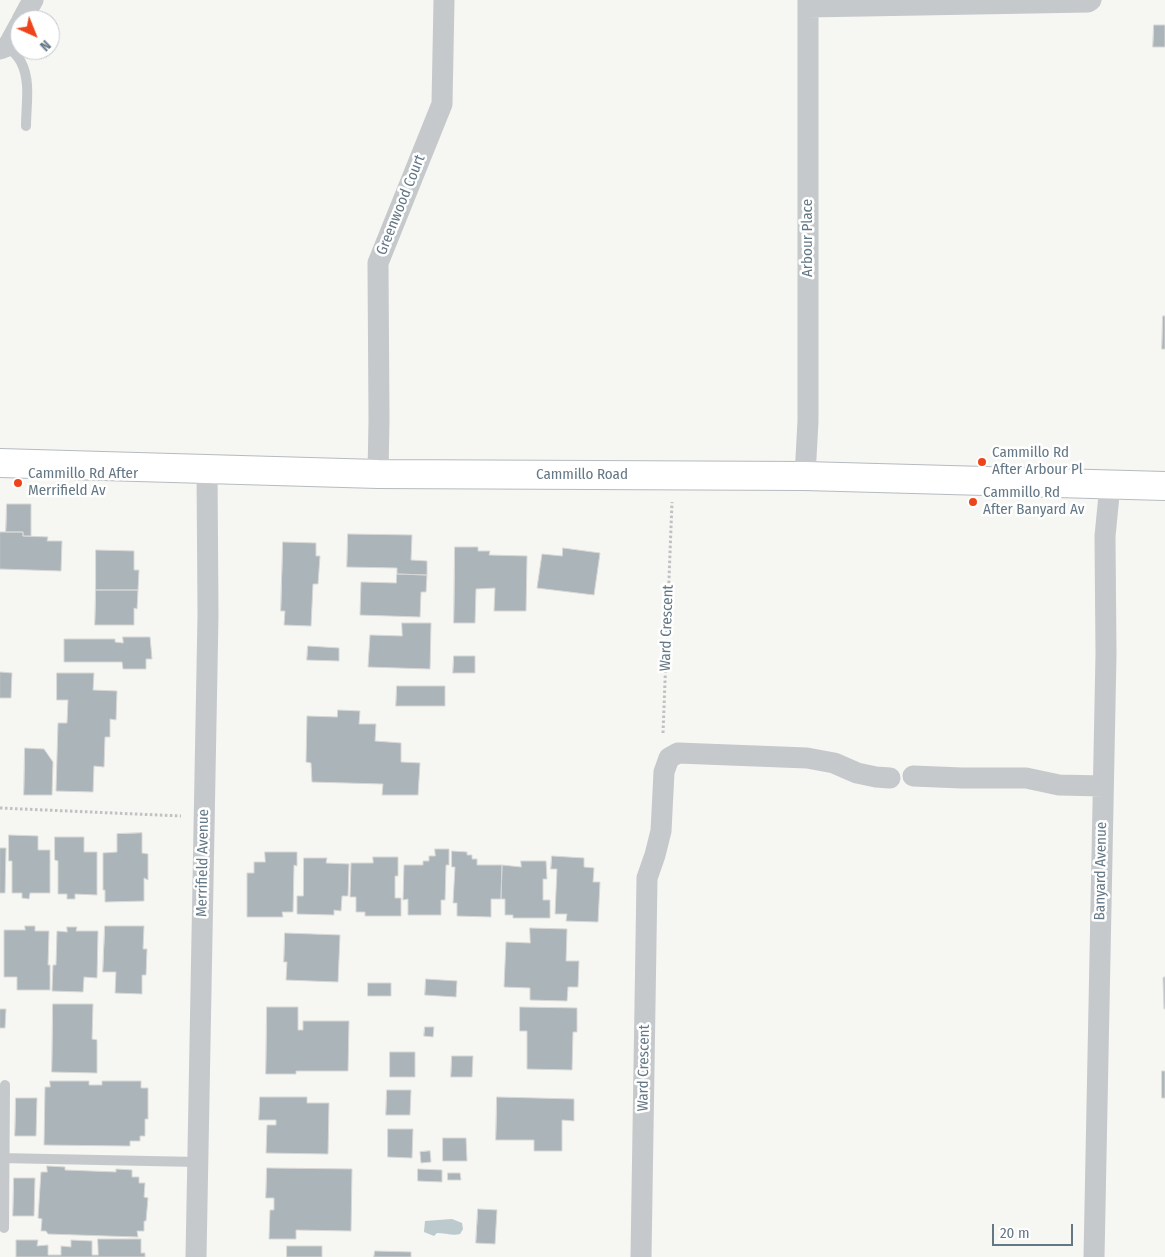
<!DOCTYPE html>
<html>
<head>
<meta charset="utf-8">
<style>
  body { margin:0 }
  #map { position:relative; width:1165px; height:1257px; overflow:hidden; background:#f6f6f2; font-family:"Fira Sans Condensed",sans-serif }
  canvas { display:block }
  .north { position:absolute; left:10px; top:10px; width:50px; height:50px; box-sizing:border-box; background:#fff; border:1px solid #c1c9ce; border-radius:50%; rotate:136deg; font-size:14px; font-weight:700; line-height:20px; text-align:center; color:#637785 }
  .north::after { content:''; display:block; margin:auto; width:18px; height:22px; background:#ed441b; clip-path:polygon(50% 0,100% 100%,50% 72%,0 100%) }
  .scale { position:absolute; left:992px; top:1224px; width:81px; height:22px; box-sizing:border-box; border:2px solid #637785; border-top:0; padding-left:6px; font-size:15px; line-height:18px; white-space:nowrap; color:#637785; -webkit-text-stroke:4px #fff; paint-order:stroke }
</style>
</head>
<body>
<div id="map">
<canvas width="1165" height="1257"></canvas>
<div class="north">N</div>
<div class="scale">20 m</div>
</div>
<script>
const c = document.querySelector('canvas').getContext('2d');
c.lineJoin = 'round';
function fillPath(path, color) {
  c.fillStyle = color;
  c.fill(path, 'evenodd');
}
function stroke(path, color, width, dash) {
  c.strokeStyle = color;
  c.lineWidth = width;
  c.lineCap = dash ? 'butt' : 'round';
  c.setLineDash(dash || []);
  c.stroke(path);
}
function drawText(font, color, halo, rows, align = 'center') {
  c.font = font + ' "Fira Sans Condensed",sans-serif';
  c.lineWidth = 5;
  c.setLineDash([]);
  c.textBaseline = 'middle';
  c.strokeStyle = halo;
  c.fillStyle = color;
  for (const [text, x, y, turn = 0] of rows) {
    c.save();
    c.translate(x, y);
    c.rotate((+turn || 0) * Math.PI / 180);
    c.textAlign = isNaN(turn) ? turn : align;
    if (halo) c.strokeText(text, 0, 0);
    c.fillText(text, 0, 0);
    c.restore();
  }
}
const water = new Path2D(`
  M 452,1219 L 462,1223 L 463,1229 L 460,1234 C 453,1236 445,1233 437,1233 L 434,1236 L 424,1232 L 425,1221 Z`);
const building = new Path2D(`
  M 1154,25 L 1165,25 L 1165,47 L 1153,47 Z
  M 1163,316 L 1165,316 L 1165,349 L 1162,349 Z
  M 7,504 L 31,504 L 31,536 L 23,536 L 23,532 L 6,532 Z
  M 0,532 L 23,532 L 23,536 L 48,537 L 47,541 L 62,541 L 61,571 L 0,569 Z
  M 348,534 L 412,535 L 411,560 L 427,561 L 427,575 L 397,574 L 397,568 L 347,567 Z
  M 283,542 L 316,543 L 316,556 L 320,556 L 318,584 L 313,584 L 311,626 L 284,625 L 285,611 L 281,611 Z
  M 455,547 L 478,547 L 478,551 L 490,551 L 489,555 L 527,556 L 526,611 L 494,611 L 495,588 L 476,589 L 475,623 L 454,623 Z
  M 563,548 L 600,553 L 594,595 L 537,588 L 542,554 L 562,556 Z
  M 96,550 L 134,551 L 134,570 L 139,570 L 138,590 L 96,590 Z
  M 397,574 L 427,575 L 426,592 L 421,592 L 420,617 L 360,615 L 361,582 L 396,583 Z
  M 96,590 L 138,590 L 137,609 L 134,608 L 134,625 L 95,625 Z
  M 402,623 L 431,623 L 430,669 L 368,667 L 370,635 L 402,636 Z
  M 123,637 L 150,637 L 152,659 L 146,659 L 146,669 L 123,669 L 122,662 L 64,662 L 64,639 L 115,639 L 115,642 L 123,643 Z
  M 308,646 L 339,648 L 339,661 L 307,660 Z
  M 454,656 L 475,656 L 475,673 L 453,673 Z
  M 0,672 L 12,673 L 11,698 L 0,698 Z
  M 57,673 L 94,673 L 93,690 L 117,691 L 116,720 L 110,719 L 110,737 L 105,737 L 104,767 L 94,766 L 93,792 L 56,791 L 58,723 L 67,723 L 68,700 L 57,700 Z
  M 397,686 L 445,686 L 445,706 L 396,706 Z
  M 338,710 L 360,711 L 359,724 L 376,724 L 375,741 L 401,743 L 401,762 L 420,763 L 418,795 L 382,795 L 383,784 L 312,782 L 311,763 L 306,762 L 307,716 L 337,717 Z
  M 25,748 L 44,749 L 53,762 L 52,795 L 24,795 Z
  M 142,833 L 142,853 L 148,854 L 148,880 L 144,878 L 144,901 L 105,902 L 105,890 L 103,890 L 103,853 L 117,852 L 117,834 Z
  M 9,835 L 38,836 L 38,850 L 50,850 L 50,893 L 30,893 L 29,899 L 22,898 L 22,893 L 12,893 L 12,861 L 9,861 Z
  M 55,837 L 84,837 L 84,852 L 97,852 L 97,895 L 75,894 L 75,899 L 67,899 L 67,894 L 58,894 L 58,861 L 55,860 Z
  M 0,848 L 6,848 L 5,893 L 0,893 Z
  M 435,849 L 449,849 L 449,865 L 446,865 L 445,900 L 441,900 L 441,915 L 408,915 L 408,899 L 403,900 L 404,865 L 423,865 L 423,861 L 429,861 L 429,856 L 435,856 Z
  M 452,851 L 467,852 L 467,855 L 472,855 L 472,859 L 477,859 L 477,865 L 502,865 L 501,899 L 491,899 L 491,917 L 457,916 L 457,903 L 453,903 L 455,867 L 452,867 Z
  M 265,852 L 297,852 L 297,866 L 294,865 L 293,912 L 282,912 L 283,917 L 247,917 L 247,873 L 254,873 L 254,862 L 265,862 Z
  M 552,856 L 584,858 L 584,867 L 594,868 L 593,882 L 600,882 L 598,922 L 566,921 L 567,914 L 555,914 L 557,869 L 551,869 Z
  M 373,857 L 398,857 L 398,876 L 395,876 L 395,898 L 401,898 L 401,916 L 365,916 L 365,912 L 356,912 L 356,897 L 350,897 L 351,863 L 373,863 Z
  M 304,858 L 327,858 L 326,863 L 349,864 L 348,896 L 342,896 L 341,911 L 334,910 L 334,915 L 297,914 L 297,896 L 303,896 Z
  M 521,861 L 546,861 L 547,879 L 543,879 L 543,900 L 550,900 L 550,918 L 513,918 L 513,915 L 505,915 L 505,899 L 501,899 L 502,865 L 521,867 Z
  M 25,926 L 35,926 L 35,931 L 49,931 L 48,965 L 50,965 L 50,990 L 17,990 L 17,977 L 4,977 L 4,930 L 25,930 Z
  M 105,926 L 144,926 L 143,949 L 147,949 L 146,975 L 142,975 L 142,994 L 115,993 L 116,972 L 103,972 Z
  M 67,927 L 77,927 L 76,931 L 98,931 L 97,978 L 84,977 L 83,992 L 52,991 L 53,965 L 56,965 L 57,931 L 67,932 Z
  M 530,928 L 567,929 L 566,961 L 579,961 L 578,987 L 568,987 L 567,1001 L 530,1000 L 530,988 L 504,987 L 506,942 L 530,943 Z
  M 285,933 L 340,935 L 338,982 L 286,980 L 287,962 L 284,962 Z
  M 1165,977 L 1165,1009 L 1164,1009 L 1163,978 Z
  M 426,979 L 457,981 L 456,997 L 425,995 Z
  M 368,983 L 391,983 L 391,996 L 368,996 Z
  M 53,1004 L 93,1004 L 92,1039 L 97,1040 L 97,1073 L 52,1072 Z
  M 267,1007 L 298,1007 L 298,1030 L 303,1030 L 303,1021 L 349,1021 L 348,1071 L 296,1071 L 296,1074 L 266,1074 Z
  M 520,1007 L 577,1008 L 577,1032 L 573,1032 L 572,1070 L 527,1069 L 527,1031 L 520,1031 Z
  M 0,1009 L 6,1009 L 5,1028 L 0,1028 Z
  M 425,1027 L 434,1027 L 433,1037 L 424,1036 Z
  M 390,1052 L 415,1052 L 415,1077 L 390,1077 Z
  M 452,1056 L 473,1056 L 472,1077 L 451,1077 Z
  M 1162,1071 L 1165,1071 L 1165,1098 L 1162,1098 Z
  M 50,1081 L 89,1081 L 89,1085 L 102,1085 L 102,1081 L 141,1081 L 141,1088 L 148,1088 L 148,1119 L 145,1119 L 145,1136 L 140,1136 L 140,1141 L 130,1141 L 130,1146 L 44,1145 L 45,1087 L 50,1087 Z
  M 387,1090 L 411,1090 L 410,1115 L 386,1115 Z
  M 260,1097 L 307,1097 L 307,1103 L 329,1103 L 328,1154 L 266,1153 L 267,1125 L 276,1125 L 276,1120 L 259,1120 Z
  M 497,1097 L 574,1099 L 574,1121 L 562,1120 L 562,1151 L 534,1151 L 534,1140 L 496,1140 Z
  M 16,1098 L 37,1098 L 36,1136 L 15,1136 Z
  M 388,1129 L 413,1129 L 412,1158 L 388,1157 Z
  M 443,1138 L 466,1138 L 467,1161 L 443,1161 Z
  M 430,1151 L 431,1162 L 421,1163 L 420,1152 Z
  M 47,1166 L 65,1167 L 65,1170 L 116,1172 L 116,1169 L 132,1170 L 132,1177 L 139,1177 L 139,1183 L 145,1183 L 144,1197 L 148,1198 L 146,1221 L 144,1221 L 144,1231 L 137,1231 L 138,1237 L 48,1234 L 46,1231 L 41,1231 L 42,1219 L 38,1218 L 41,1172 L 47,1172 Z
  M 267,1168 L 352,1169 L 351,1231 L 296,1230 L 296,1239 L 269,1239 L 270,1210 L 274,1210 L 274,1198 L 266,1198 Z
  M 418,1169 L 442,1170 L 442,1182 L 418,1181 Z
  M 448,1173 L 460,1173 L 461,1180 L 448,1180 Z
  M 14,1178 L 35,1178 L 34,1216 L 13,1216 Z
  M 478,1209 L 497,1210 L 495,1244 L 476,1243 Z
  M 98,1239 L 141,1239 L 141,1253 L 145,1253 L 145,1257 L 16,1257 L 16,1240 L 38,1240 L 37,1246 L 48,1245 L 48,1255 L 61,1255 L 61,1246 L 71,1247 L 71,1240 L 92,1241 L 92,1255 L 98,1255 Z
  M 287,1246 L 322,1246 L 322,1257 L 287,1257 Z
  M 375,1251 L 411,1252 L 411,1257 L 374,1257 Z`);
const path = new Path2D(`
  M 663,733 L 672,502
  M 0,808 L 181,816`);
const lane = new Path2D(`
  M 8,46 C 12,51 18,56 21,62 C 31,81 26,105 26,126
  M 0,1158 L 198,1162
  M 4,1228 L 5,1085`);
const street = new Path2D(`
  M 808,7 L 1088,2 L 1091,0
  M 22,20 L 33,0
  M 0,49 L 8,46 L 20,24
  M 378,474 L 379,420 L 378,263 L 442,104 L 444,0
  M 805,476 L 808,421 L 808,0
  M 913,776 L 962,778 L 1026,778 L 1059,785 L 1103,786
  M 196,1257 L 208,615 L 207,469
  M 641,1257 L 647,878 L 655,855 L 661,831 L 664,772 L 669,758 L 678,753 L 807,758 L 834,763 L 857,773 L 876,777 L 890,778
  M 1094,1257 L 1106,654 L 1105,536 L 1110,485`);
const secondary = new Path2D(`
  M 0,463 L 378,474 L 805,476 L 1165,486`);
const markers = [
  [982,462,5,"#ed441b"],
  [18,483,5,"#ed441b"],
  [973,502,5,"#ed441b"]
];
const streetNames = [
  ["Greenwood Court",401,205,-68],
  ["Arbour Place",808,238,-90],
  ["Cammillo Road",582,475],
  ["Ward Crescent",667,628,-88],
  ["Merrifield Avenue",203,863,-89],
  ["Banyard Avenue",1101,871,-89],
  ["Ward Crescent",644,1068,-89]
];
const poiNames = [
  ["Cammillo Rd",992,453],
  ["After Arbour Pl",992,470],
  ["Cammillo Rd After",28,474],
  ["Merrifield Av",28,491],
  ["Cammillo Rd",983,493],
  ["After Banyard Av",983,510]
];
fillPath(water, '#bcc9cd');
fillPath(building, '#abb4b9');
stroke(building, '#d7d7d5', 1);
stroke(secondary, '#b5bbbf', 30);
stroke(path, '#bfc1c3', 3, [2.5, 2.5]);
stroke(lane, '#c5c9cc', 10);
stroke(street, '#c5c9cc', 21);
stroke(secondary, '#fff', 28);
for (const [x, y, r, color] of markers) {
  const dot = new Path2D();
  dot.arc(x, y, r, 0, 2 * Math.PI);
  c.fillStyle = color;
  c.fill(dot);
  stroke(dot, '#fff', 2);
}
drawText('15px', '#637785', '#fff', streetNames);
drawText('15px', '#637785', '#fff', poiNames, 'left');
</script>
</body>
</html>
